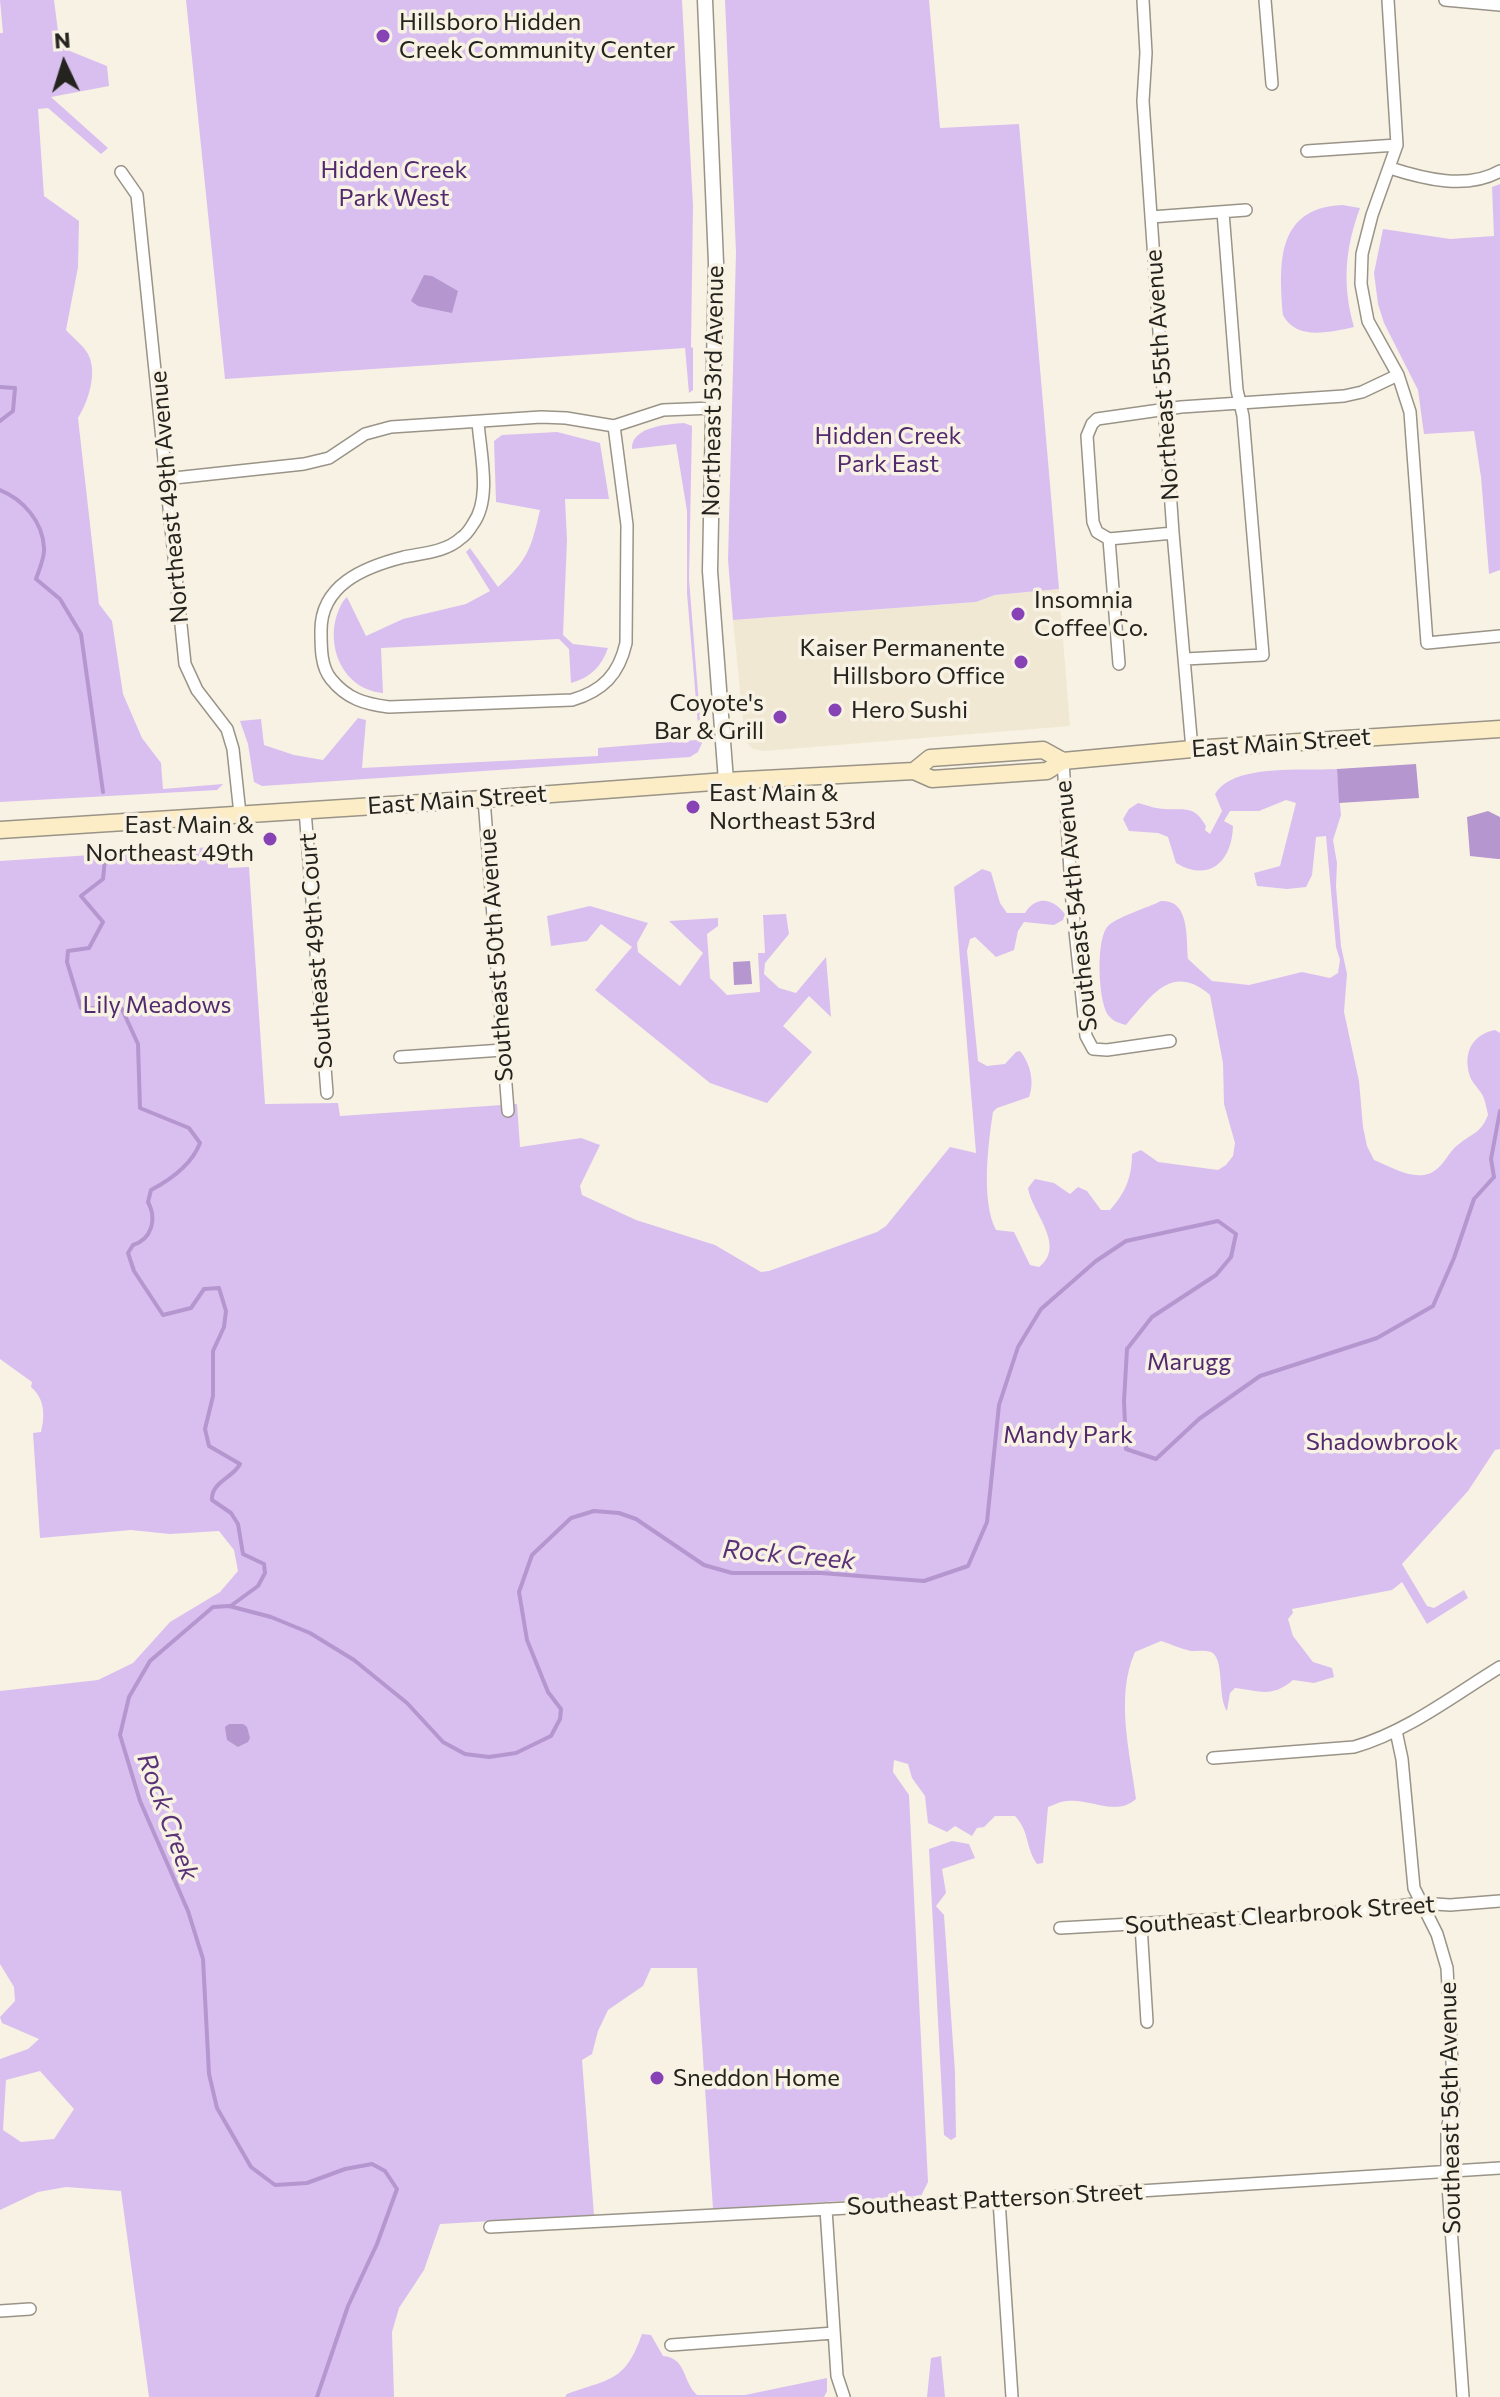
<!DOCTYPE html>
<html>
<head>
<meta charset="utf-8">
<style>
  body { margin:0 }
  #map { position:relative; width:1500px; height:2397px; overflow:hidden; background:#f8f2e4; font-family:Commissioner,sans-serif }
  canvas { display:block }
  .north { position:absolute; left:24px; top:24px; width:80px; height:80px; -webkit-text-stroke:6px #f8f2e4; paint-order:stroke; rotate:356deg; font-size:22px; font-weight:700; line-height:32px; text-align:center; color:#25231e }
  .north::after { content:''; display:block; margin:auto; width:28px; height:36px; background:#25231e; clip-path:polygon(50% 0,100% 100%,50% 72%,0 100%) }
</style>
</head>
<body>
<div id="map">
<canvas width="1500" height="2397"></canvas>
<div class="north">N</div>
</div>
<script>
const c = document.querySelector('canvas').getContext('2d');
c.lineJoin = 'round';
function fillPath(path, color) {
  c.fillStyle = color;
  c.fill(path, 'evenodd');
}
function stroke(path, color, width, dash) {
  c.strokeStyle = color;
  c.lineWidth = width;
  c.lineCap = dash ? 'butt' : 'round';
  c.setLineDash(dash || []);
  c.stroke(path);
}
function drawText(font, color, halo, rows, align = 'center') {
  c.font = font + ' Commissioner,sans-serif';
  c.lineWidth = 7;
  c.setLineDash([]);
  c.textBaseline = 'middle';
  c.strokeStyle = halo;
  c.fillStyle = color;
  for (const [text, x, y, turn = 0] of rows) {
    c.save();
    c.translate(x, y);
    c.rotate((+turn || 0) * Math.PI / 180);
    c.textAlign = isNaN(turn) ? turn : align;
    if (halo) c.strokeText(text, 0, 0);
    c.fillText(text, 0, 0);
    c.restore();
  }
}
const built = new Path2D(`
  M 1059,589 L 1070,726 L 764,751 L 753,749 L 745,741 L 733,620 L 976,602 L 995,595 Z`);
const green = new Path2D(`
  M 0,0 L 54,0 L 60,47 L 107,66 L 109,86 L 51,97 L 108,148 L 101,154 L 48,108 L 38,109 L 44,196 L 79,221 L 78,267 L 66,330 C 72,337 84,346 88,354 C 98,373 88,402 78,418 L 99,604 L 112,621 L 123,694 L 142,738 L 161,763 L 163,789 L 223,784 L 217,790 L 0,802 L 0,33 L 3,33 Z
  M 186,0 L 682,0 L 693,206 L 691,347 L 693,348 L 693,390 L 689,393 L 685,348 L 225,379 Z
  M 725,0 L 929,0 L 940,128 L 1019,124 L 1059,589 L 995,595 L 976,602 L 733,620 L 728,560 L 736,252 Z
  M 1500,184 L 1500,570 L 1489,574 L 1481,477 L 1474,431 L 1424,434 L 1418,390 L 1384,323 L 1378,304 L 1374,273 L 1383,229 L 1450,239 L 1494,236 L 1492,187 Z
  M 1342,205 L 1360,208 C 1345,249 1342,284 1354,327 C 1331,332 1296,341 1283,315 C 1279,266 1275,208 1342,205 Z
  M 684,423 L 692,426 L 689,579 L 702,743 L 698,752 L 690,757 L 262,786 L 254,782 L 248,744 L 240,721 L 261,719 L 264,745 L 294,755 L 323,760 L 358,718 L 366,720 L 362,768 L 598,756 L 598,748 L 696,740 L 699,737 L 687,593 L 687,511 L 676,444 L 632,449 C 631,427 667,424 684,423 Z
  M 557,432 L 600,443 L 609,499 L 565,499 L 567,540 L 563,635 L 573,644 L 608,648 C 602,666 590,678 571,683 L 569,649 L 559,639 L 381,648 L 383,693 C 338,689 321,635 344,600 L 347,597 L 366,636 L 403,619 L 466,604 L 490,591 L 466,552 L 470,548 L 498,587 C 528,560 531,549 540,510 L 496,502 L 494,441 L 502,435 Z
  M 1337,769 L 1341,815 L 1333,840 L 1337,863 L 1336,886 L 1341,946 L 1347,974 L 1344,1012 L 1359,1081 L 1363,1127 L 1367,1146 L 1374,1160 C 1394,1168 1420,1185 1438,1168 C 1446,1161 1450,1150 1459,1144 C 1474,1132 1480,1134 1488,1115 C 1487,1109 1485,1101 1483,1096 C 1480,1090 1474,1085 1471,1079 C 1462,1056 1470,1035 1495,1030 L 1500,1033 L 1500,1449 L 1495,1450 L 1468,1491 L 1402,1564 L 1427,1606 L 1434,1608 L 1464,1590 L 1468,1598 L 1427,1624 L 1402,1582 L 1392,1590 L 1292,1609 L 1293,1613 L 1288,1619 L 1293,1636 L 1313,1662 L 1332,1668 L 1334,1677 L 1314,1683 L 1293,1680 C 1272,1698 1260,1691 1235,1688 L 1230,1693 L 1227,1711 C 1217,1697 1225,1658 1211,1652 C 1205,1650 1197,1651 1191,1651 C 1181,1649 1171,1644 1161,1641 L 1135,1652 C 1115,1697 1130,1752 1136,1799 C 1116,1817 1090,1798 1067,1801 C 1061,1801 1054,1805 1048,1807 L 1043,1863 L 1037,1864 C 1025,1847 1030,1832 1015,1816 L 995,1816 L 984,1827 L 977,1828 L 972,1836 L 955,1826 L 947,1832 L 928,1823 L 925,1796 L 912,1778 L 908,1764 L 894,1760 L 893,1772 L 909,1795 L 928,2182 L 921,2196 L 713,2209 L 697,1968 L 651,1968 L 643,1986 L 608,2010 L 598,2031 L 592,2054 L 582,2060 L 594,2215 L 440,2224 L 424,2270 L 399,2308 L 392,2332 L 394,2397 L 149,2397 L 121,2191 L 66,2187 L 38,2192 L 0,2210 L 0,2059 L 28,2049 L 39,2039 L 2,2023 L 0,2017 L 15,2001 L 14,1987 L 0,1964 L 0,1691 L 98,1680 L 133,1663 L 170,1622 L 220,1592 L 238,1571 L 234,1550 L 219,1531 L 170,1534 L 131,1530 L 40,1538 L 33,1433 L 41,1432 C 45,1416 45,1399 31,1387 L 32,1382 L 0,1359 L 0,861 L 227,846 L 228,868 L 249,867 L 265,1104 L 338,1103 L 340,1116 L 517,1104 L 520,1147 L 581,1138 L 600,1145 L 580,1186 L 582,1195 L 636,1220 L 715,1245 L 761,1272 L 769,1271 L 877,1232 L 886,1226 L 950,1147 L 976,1153 L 954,887 L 982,869 L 991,872 L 1000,903 L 1007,913 L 1025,913 C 1036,895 1053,898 1065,914 L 1063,920 L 1054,925 L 1024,922 L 1018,931 L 1014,950 L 996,957 L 975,937 L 970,939 L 967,951 L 978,1061 L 987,1066 L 1005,1064 L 1016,1052 L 1020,1051 C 1030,1063 1035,1082 1029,1097 L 997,1108 L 993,1112 C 988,1144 981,1201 996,1230 L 1014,1232 L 1030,1265 L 1039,1267 C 1067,1246 1032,1213 1028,1188 L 1035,1179 L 1054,1183 L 1070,1194 L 1078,1187 L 1087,1191 L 1101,1210 L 1110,1210 C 1125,1193 1132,1178 1132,1154 L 1141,1150 L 1158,1162 L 1218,1170 L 1226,1165 L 1233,1156 L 1235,1143 L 1224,1104 L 1223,1063 L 1210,995 C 1171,962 1151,997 1126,1025 C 1119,1023 1114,1022 1109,1016 C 1098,1004 1095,936 1109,925 C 1120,916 1147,908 1161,901 C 1190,899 1186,938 1188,959 L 1212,981 L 1249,985 L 1302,972 L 1330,978 L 1338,973 L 1340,960 L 1336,947 L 1326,836 L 1316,837 L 1312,875 L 1306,887 L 1287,889 L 1257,886 L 1254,873 L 1280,866 L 1296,803 L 1286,800 L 1259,811 L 1230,811 L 1224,821 L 1233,826 C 1232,861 1210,883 1176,863 L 1168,837 L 1158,833 L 1129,831 L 1123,819 L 1129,809 L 1138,803 C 1146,805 1156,809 1165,809 C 1186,810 1194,805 1206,826 L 1205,830 L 1210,834 L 1222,811 L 1215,794 C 1233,763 1304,771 1337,769 ZM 40,2071 L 74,2109 L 54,2139 L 21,2142 L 3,2130 L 6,2080 Z
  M 590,906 L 648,923 L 637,943 L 638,952 L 680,986 L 703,953 L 669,921 L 718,918 L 718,926 L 707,934 L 710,978 L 727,995 L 760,992 L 758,953 L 765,953 L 763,915 L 786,914 L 789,934 L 765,963 L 764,974 L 779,988 L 796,993 L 826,957 L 831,1017 L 809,996 L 783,1026 L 812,1052 L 767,1103 L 710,1083 L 595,990 L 632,947 L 601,924 L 587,941 L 551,946 L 547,916 Z
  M 952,1841 L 969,1844 L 975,1858 L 942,1869 L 946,1893 L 936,1906 L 944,1915 L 955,2072 L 956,2137 L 951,2140 L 944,2135 L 929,1849 Z
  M 642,2334 L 651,2335 L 663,2356 C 687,2358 682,2381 697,2395 L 745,2395 L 827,2378 L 827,2391 L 824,2397 L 565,2397 L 567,2394 C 611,2378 625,2382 642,2334 Z
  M 941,2356 L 945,2397 L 927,2397 L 931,2358 Z`);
const water = new Path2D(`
  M 424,275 L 432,276 L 458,291 L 452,313 L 418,306 L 411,301 Z
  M 1416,764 L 1419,798 L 1339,803 L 1337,769 Z
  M 1488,811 L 1500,817 L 1500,859 L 1498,859 L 1470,856 L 1467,817 Z
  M 750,961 L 752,984 L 734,985 L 733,962 Z
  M 229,1724 L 243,1724 L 247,1727 L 250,1738 L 248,1742 L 238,1747 L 227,1740 L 225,1727 Z`);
const stream = new Path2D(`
  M 0,387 L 15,388 L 13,411 L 0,421
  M 0,490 C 23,499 43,522 44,548 C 45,557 39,570 36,579 L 60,599 L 81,634 L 103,792
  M 105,859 L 103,879 L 81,896 L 103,922 L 89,948 L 68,951 L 67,962 L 81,1008 L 122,1009 L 138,1044 L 140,1108 L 189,1128 L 200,1143 C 192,1164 170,1180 151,1190 L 148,1202 C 157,1219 152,1239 133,1245 L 128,1253 L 134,1271 L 163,1315 L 191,1308 L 204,1289 L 219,1288 L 226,1311 L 224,1327 L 213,1351 L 213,1396 L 205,1429 L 209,1446 L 240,1464 C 233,1478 211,1482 212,1500 L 231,1513 L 238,1524 L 243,1554 L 264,1564 L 265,1573 L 258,1586 L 232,1605
  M 1494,1177 L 1491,1159 L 1500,1111
  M 317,2397 L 348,2306 L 377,2244 L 397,2189 L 385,2171 L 372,2164 L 345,2169 L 307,2183 L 275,2185 L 251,2167 L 217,2108 L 209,2074 L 203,1959 L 188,1911 L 140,1801 L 120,1735 L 129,1697 L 150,1661 L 213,1607 L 229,1606 L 271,1617 L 310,1633 L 354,1660 L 407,1703 L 443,1742 L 465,1754 L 489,1757 L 516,1753 L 551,1736 L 560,1719 L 561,1709 L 548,1692 L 527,1640 L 519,1592 L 532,1555 L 571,1518 L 594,1511 L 619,1513 L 636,1519 L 704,1565 L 732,1573 L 821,1573 L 924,1581 L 968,1566 L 987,1522 L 999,1405 L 1018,1347 L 1041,1309 L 1096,1261 L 1126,1241 L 1218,1221 L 1236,1234 L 1231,1257 L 1216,1275 L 1152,1317 L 1127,1349 L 1124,1401 L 1126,1449 L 1156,1459 L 1199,1419 L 1260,1376 L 1377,1338 L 1433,1306 L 1454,1258 L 1474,1199 L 1494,1177`);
const minor = new Path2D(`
  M 1143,0 L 1146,53 L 1143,101 L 1173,533 L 1192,749
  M 1265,0 L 1272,84
  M 1388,0 L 1397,145 L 1372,215 L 1362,254 L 1361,284 L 1368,321 L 1398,375 L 1410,412 L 1427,643 L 1500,636
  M 1445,0 L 1500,5
  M 1307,151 L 1397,145
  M 1390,168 C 1424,179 1467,190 1500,171
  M 121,172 L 137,195 L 185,664 L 197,690 L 227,729 L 233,749 L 240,814
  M 1151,217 L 1246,210
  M 478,422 C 480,452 492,498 473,524 C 470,529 466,535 461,538 C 446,552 423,553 404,557 C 364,567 320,585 321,632 C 321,648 321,667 331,679 C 347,699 365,704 389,707 L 572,700 C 603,691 619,674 626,643 L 627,525 L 614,426
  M 165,479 L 304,464 L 329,458 L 365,434 L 391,427 L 541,417 L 566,418 L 614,426 L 663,410 L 713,408
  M 1173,533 L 1109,539 L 1097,532 L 1093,522 L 1087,436 L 1092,424 L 1097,419 L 1181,407 L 1344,396 L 1362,392 L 1398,375
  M 1109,539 L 1119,664
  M 1185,659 L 1263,655 L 1243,416 L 1237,390 L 1223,212
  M 1063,761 L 1072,902 L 1086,1036 L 1093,1049 L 1107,1050 L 1170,1041
  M 484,799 L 508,1111
  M 305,810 L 327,1093
  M 400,1057 L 503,1050
  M 1396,1731 L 1402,1759 L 1414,1888 L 1437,1934 L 1447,1968 L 1454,2099 L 1447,2129 L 1447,2171 L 1463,2397
  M 1213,1758 L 1354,1747 C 1407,1732 1454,1695 1500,1667
  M 1141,1925 L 1147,2022
  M 1060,1928 L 1365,1911 L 1420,1903 L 1450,1905 L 1500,1901
  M 999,2200 L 1012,2397
  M 826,2209 L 837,2376 L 844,2397
  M 490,2227 L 999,2200 L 1500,2168
  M 0,2311 L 30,2309
  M 671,2345 L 834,2333`);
const tertiary = new Path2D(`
  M 705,0 L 716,263 L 710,571 L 726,781`);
const secondary = new Path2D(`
  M 914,771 L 930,758 L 1043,750 L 1063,761
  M 0,830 L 484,799 L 726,781 L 914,771 L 932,779 L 1047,771 L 1063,761 L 1192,749 L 1500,729`);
const markers = [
  [383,36,8,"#8743b6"],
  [1018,614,8,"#8743b6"],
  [1021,662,8,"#8743b6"],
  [835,710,8,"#8743b6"],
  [780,717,8,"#8743b6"],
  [693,807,8,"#8743b6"],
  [270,839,8,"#8743b6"],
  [657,2078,8,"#8743b6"]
];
const poiNames = [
  ["Hillsboro Hidden",399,22],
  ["Creek Community Center",399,50],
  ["Insomnia",1034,600],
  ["Coffee Co.",1034,628],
  ["Kaiser Permanente",1005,648,"right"],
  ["Hillsboro Office",1005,676,"right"],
  ["Coyote's",764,703,"right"],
  ["Bar & Grill",764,731,"right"],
  ["Hero Sushi",851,710],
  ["East Main &",709,793],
  ["Northeast 53rd",709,821],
  ["East Main &",254,825,"right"],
  ["Northeast 49th",254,853,"right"],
  ["Sneddon Home",673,2078]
];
const parkNames = [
  ["Hidden Creek",394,170],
  ["Park West",394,198],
  ["Hidden Creek",888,436],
  ["Park East",888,464],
  ["Lily Meadows",157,1005],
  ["Marugg",1189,1362],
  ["Mandy Park",1068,1435],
  ["Shadowbrook",1382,1442]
];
const streetNames = [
  ["Northeast 55th Avenue",1162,375,-94],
  ["Northeast 53rd Avenue",713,391,-89],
  ["Northeast 49th Avenue",169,497,-95],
  ["East Main Street",1281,743,-4],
  ["East Main Street",457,800,-4],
  ["Southeast 54th Avenue",1076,906,-96],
  ["Southeast 49th Court",316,951,-94],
  ["Southeast 50th Avenue",496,955,-94],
  ["Southeast Clearbrook Street",1280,1915,-4],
  ["Southeast 56th Avenue",1450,2108,-91],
  ["Southeast Patterson Street",995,2199,-3]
];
const waterNames = [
  ["Rock Creek",789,1555,5],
  ["Rock Creek",168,1817,70]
];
fillPath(built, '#f1e8d3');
fillPath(green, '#d9bff0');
fillPath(water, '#b596cf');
stroke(stream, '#b596cf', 4);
stroke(minor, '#999487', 14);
stroke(tertiary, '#999487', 17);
stroke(secondary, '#999487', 19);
stroke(minor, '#fff', 11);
stroke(tertiary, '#fff', 14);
stroke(secondary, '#fcedc6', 16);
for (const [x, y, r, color] of markers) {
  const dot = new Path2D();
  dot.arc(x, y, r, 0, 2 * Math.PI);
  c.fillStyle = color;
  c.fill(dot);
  stroke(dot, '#f8f2e4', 3);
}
drawText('24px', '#25231e', '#f8f2e4', poiNames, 'left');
drawText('24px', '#51296d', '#f8f2e4', parkNames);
drawText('24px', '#25231e', '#f8f2e4', streetNames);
drawText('italic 26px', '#5a3277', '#f8f2e4', waterNames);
</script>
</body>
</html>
